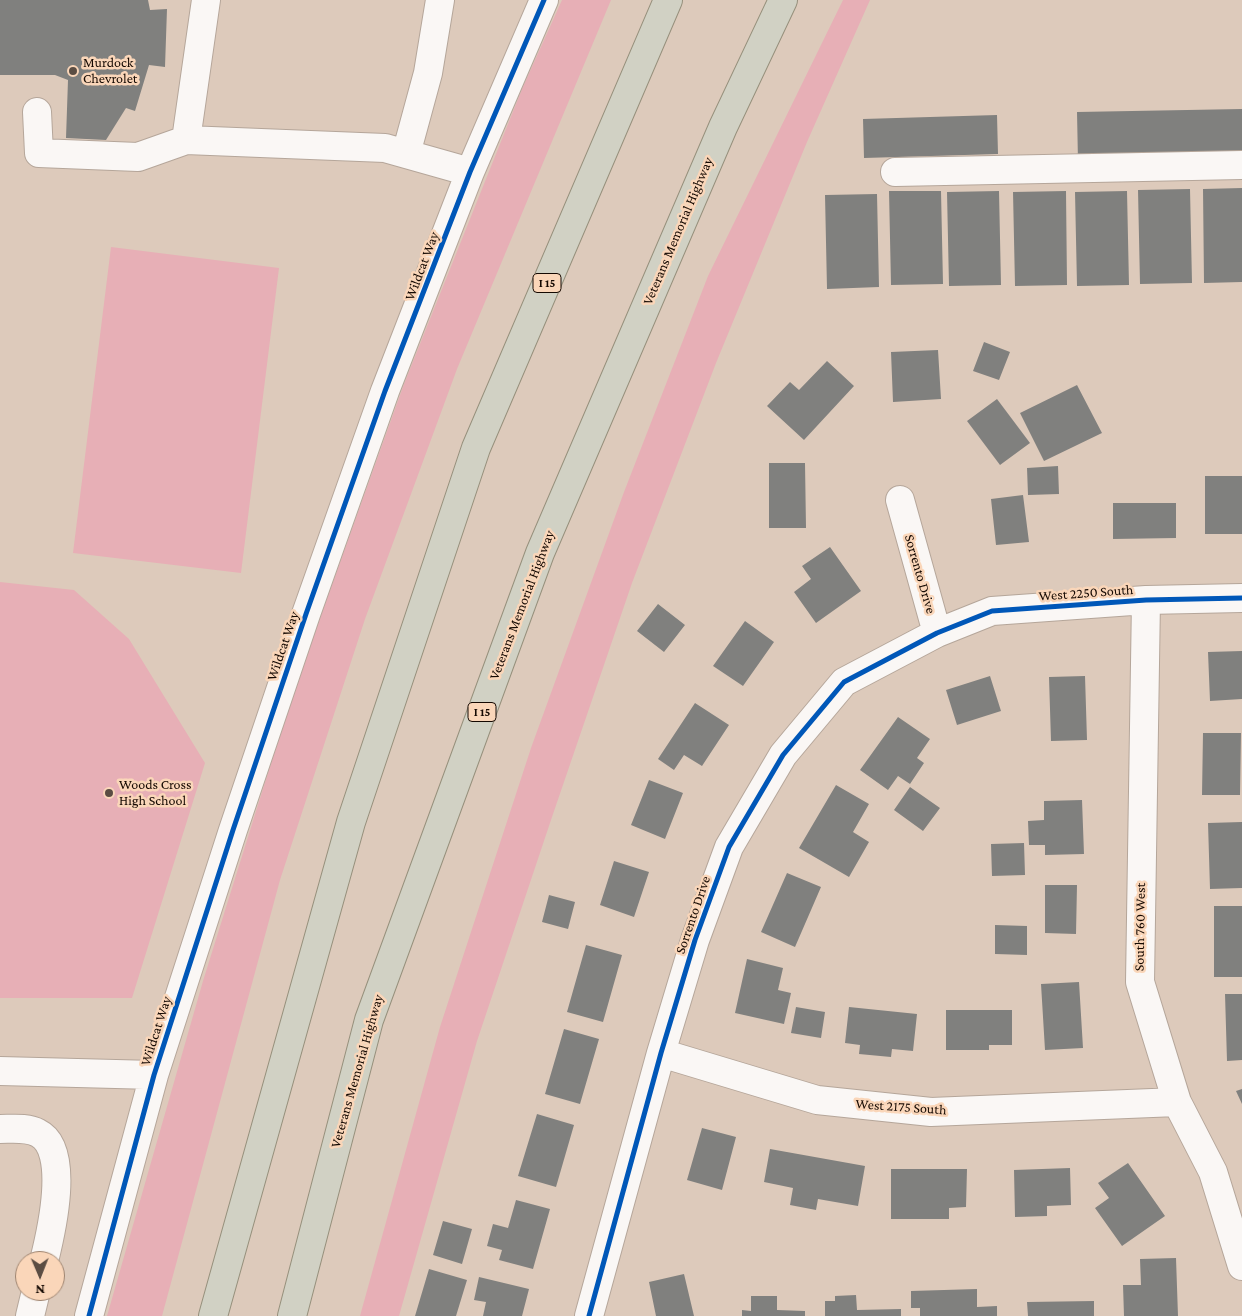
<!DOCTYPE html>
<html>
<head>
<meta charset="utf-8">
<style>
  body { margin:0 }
  #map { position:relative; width:1242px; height:1316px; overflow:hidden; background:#ddcabb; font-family:"Crimson Pro",serif }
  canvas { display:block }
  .north { position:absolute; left:15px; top:1251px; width:50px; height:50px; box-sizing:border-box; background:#fad6b9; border:1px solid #9e8470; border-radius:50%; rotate:179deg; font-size:14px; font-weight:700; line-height:20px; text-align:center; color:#150902 }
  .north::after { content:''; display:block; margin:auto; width:18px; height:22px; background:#5b4d43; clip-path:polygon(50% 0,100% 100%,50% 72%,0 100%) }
</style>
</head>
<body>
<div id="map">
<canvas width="1242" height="1316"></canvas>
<div class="north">N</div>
</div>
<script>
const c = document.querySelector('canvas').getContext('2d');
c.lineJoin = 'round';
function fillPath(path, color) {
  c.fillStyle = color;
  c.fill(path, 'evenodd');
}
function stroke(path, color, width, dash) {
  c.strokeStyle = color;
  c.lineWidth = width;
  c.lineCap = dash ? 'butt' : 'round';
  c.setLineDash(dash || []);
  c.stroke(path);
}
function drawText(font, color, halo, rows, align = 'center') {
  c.font = font + ' "Crimson Pro",serif';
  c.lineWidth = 5;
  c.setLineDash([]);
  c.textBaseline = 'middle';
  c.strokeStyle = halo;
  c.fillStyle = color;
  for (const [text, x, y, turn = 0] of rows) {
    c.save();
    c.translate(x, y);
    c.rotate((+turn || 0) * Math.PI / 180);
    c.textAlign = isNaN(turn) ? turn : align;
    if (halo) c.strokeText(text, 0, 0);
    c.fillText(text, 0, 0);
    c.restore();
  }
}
const green = new Path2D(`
  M 562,0 L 611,0 L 457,369 L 365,619 L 280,880 L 162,1316 L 107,1316 L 203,981 L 292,696 L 404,384 L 522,89 Z
  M 843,0 L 870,0 L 807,142 L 716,363 L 632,583 L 552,817 L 477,1041 L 399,1316 L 360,1316 L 440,1027 L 531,748 L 624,492 L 708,276 Z
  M 111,247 L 279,268 L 241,573 L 73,553 Z
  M 0,582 L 74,590 L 129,639 L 205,763 L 132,998 L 0,998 Z`);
const building = new Path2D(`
  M 0,0 L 148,0 L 150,10 L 167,9 L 165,67 L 149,65 L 135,111 L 126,108 L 106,140 L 66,138 L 68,80 L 55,75 L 0,75 Z
  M 1242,109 L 1242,159 L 1078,162 L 1077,112 Z
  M 997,115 L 998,154 L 864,158 L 863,119 Z
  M 1242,188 L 1242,282 L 1204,283 L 1203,189 Z
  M 1190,189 L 1192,283 L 1140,284 L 1138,190 Z
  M 889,191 L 941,191 L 943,284 L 891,285 Z
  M 999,191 L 1001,285 L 949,286 L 947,192 Z
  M 1066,191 L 1067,285 L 1015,286 L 1013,192 Z
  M 1127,191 L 1129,285 L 1077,286 L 1075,192 Z
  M 877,194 L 879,287 L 827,289 L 825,195 Z
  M 984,342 L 1010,352 L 999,380 L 973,371 Z
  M 938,350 L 941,399 L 893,402 L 891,352 Z
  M 827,361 L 854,386 L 804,440 L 767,406 L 790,382 L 799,390 Z
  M 1077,385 L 1102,433 L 1044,461 L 1020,413 Z
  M 997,399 L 1030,443 L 1000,465 L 967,421 Z
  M 769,463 L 805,463 L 806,528 L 769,528 Z
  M 1058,466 L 1059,494 L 1028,495 L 1027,468 Z
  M 1205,476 L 1242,476 L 1242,534 L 1205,534 Z
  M 1023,495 L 1029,542 L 996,545 L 991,499 Z
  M 1113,503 L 1176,503 L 1176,538 L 1113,539 Z
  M 830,547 L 861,591 L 816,623 L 794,592 L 811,579 L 802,566 Z
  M 658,604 L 685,625 L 664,652 L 637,631 Z
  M 745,621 L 774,642 L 743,686 L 713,666 Z
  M 1242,651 L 1242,699 L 1210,701 L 1208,652 Z
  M 990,676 L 1001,711 L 957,725 L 946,690 Z
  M 1085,676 L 1087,740 L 1051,741 L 1049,677 Z
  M 695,703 L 729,725 L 702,766 L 684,755 L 674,770 L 658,759 Z
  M 898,717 L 930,739 L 917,758 L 924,763 L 910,784 L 898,776 L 888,790 L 860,770 Z
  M 1203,733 L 1241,733 L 1240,795 L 1202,795 Z
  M 649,780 L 683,793 L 665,839 L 631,825 Z
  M 836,785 L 869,804 L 853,832 L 869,842 L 849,877 L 799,848 Z
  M 910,787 L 940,808 L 923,831 L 894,810 Z
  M 1082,800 L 1084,854 L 1045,855 L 1045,845 L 1029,845 L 1028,821 L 1044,820 L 1044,801 Z
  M 1242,822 L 1242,888 L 1210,889 L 1208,823 Z
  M 1024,843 L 1025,875 L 992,876 L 991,844 Z
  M 614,861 L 649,872 L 634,917 L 600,905 Z
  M 787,873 L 821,887 L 795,947 L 761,932 Z
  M 1045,885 L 1077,885 L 1076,934 L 1045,933 Z
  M 549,895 L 575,902 L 568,929 L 542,922 Z
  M 1214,906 L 1242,906 L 1242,977 L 1214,977 Z
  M 995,925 L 1027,926 L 1027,955 L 995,954 Z
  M 586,945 L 622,955 L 603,1022 L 567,1012 Z
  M 747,959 L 783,968 L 778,990 L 791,993 L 784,1024 L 735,1013 Z
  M 1079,982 L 1083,1048 L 1045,1050 L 1041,984 Z
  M 1225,994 L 1242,994 L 1242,1060 L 1227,1061 Z
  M 796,1007 L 825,1012 L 821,1038 L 791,1033 Z
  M 849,1007 L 917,1014 L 913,1051 L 892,1049 L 891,1057 L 859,1054 L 860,1045 L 845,1043 Z
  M 946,1010 L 1012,1010 L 1012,1045 L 989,1045 L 989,1050 L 946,1050 Z
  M 564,1029 L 599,1039 L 580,1104 L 545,1094 Z
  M 1242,1089 L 1242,1104 L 1236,1091 Z
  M 537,1114 L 574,1125 L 556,1187 L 518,1176 Z
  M 702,1128 L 736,1137 L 722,1190 L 687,1180 Z
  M 770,1149 L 865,1166 L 858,1206 L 818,1199 L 816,1210 L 790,1205 L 793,1188 L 764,1182 Z
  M 1128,1163 L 1165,1216 L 1122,1246 L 1095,1208 L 1109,1198 L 1098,1183 Z
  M 1070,1168 L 1071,1205 L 1047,1206 L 1047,1216 L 1015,1217 L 1014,1170 Z
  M 891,1169 L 967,1169 L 966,1207 L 949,1208 L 949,1219 L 891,1219 Z
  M 516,1200 L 550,1209 L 533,1269 L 499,1260 L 502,1250 L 487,1246 L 493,1224 L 508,1228 Z
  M 443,1221 L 472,1229 L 462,1264 L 433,1255 Z
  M 1176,1258 L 1178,1316 L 1124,1316 L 1123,1285 L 1141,1285 L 1140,1259 Z
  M 429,1269 L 467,1280 L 456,1316 L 415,1316 Z
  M 684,1274 L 694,1316 L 656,1316 L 649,1282 Z
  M 479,1277 L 529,1289 L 522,1316 L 483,1316 L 486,1302 L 474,1300 Z
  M 977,1289 L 977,1307 L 997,1306 L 997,1316 L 920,1316 L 920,1308 L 911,1308 L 911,1291 Z
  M 856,1295 L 857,1310 L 901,1309 L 901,1316 L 825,1316 L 825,1301 L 835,1301 L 835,1296 Z
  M 751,1296 L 777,1296 L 777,1310 L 805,1311 L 805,1316 L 742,1316 L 742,1310 L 751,1311 Z
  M 1094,1301 L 1094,1316 L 1028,1316 L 1027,1302 Z`);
const minor = new Path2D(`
  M 206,0 L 186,140 L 385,148 L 470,172
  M 37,112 L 39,153 L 138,157 L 186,140
  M 406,154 L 428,73 L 440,0
  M 895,172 L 1242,165
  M 900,500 L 937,633
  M 1146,600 L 1140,982 L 1177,1102 L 1213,1172 L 1242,1266
  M 661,1053 L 817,1100 L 931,1112 L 1177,1102
  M 0,1071 L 154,1075
  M 0,1129 C 12,1129 27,1127 38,1133 C 71,1149 51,1233 44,1261
  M 30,1316 L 36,1291
  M 89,1316 L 154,1075 L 233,830 L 306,614 L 385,391 L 470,172 L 544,0
  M 589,1316 L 661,1053 L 695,940 L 729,847 L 783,755 L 844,682 L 937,633 L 992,611 L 1146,600 L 1242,598`);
const highway = new Path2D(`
  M 213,1316 L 351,822 L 476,448 L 668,0
  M 292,1316 L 369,1020 L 540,553 L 723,127 L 783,0`);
const cycleway = new Path2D(`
  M 89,1316 L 154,1075 L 233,830 L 306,614 L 385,391 L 470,172 L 544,0
  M 589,1316 L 661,1053 L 695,940 L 729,847 L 783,755 L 844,682 L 937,633 L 992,611 L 1146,600 L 1242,598`);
const markers = [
  [73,71,5,"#5b4d43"],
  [109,793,5,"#5b4d43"]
];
const shields = [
  [547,283,28],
  [482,712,28]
];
const shieldNames = [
  ["I 15",547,283],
  ["I 15",482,712]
];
const poiNames = [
  ["Murdock",83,63],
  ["Chevrolet",83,79],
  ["Woods Cross",119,785],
  ["High School",119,801]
];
const streetNames = [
  ["Veterans Memorial Highway",678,231,-67],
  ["Wildcat Way",422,266,-69],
  ["Sorrento Drive",920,574,74],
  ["West 2250 South",1086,593,-4],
  ["Veterans Memorial Highway",522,605,-69],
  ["Wildcat Way",283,646,-71],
  ["Sorrento Drive",693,915,-71],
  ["South 760 West",1140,927,-89],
  ["Wildcat Way",156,1031,-72],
  ["Veterans Memorial Highway",357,1071,-74],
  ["West 2175 South",901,1107,4]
];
fillPath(green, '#e7afb6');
fillPath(building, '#80807e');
stroke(minor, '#b5a69a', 30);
stroke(highway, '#96907c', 30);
stroke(minor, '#faf7f5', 28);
stroke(highway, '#d1d1c4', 28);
stroke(cycleway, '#0057b8', 5);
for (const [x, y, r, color] of markers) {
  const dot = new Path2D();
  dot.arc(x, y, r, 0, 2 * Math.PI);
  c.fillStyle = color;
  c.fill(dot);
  stroke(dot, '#fad6b9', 2);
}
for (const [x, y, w] of shields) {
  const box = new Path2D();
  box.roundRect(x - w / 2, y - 9.5, w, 19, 4);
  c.fillStyle = '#fad6b9';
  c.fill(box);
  stroke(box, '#150902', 1);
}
drawText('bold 12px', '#150902', null, shieldNames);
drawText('14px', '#150902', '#fad6b9', poiNames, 'left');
drawText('14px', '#150902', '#fad6b9', streetNames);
</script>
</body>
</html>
